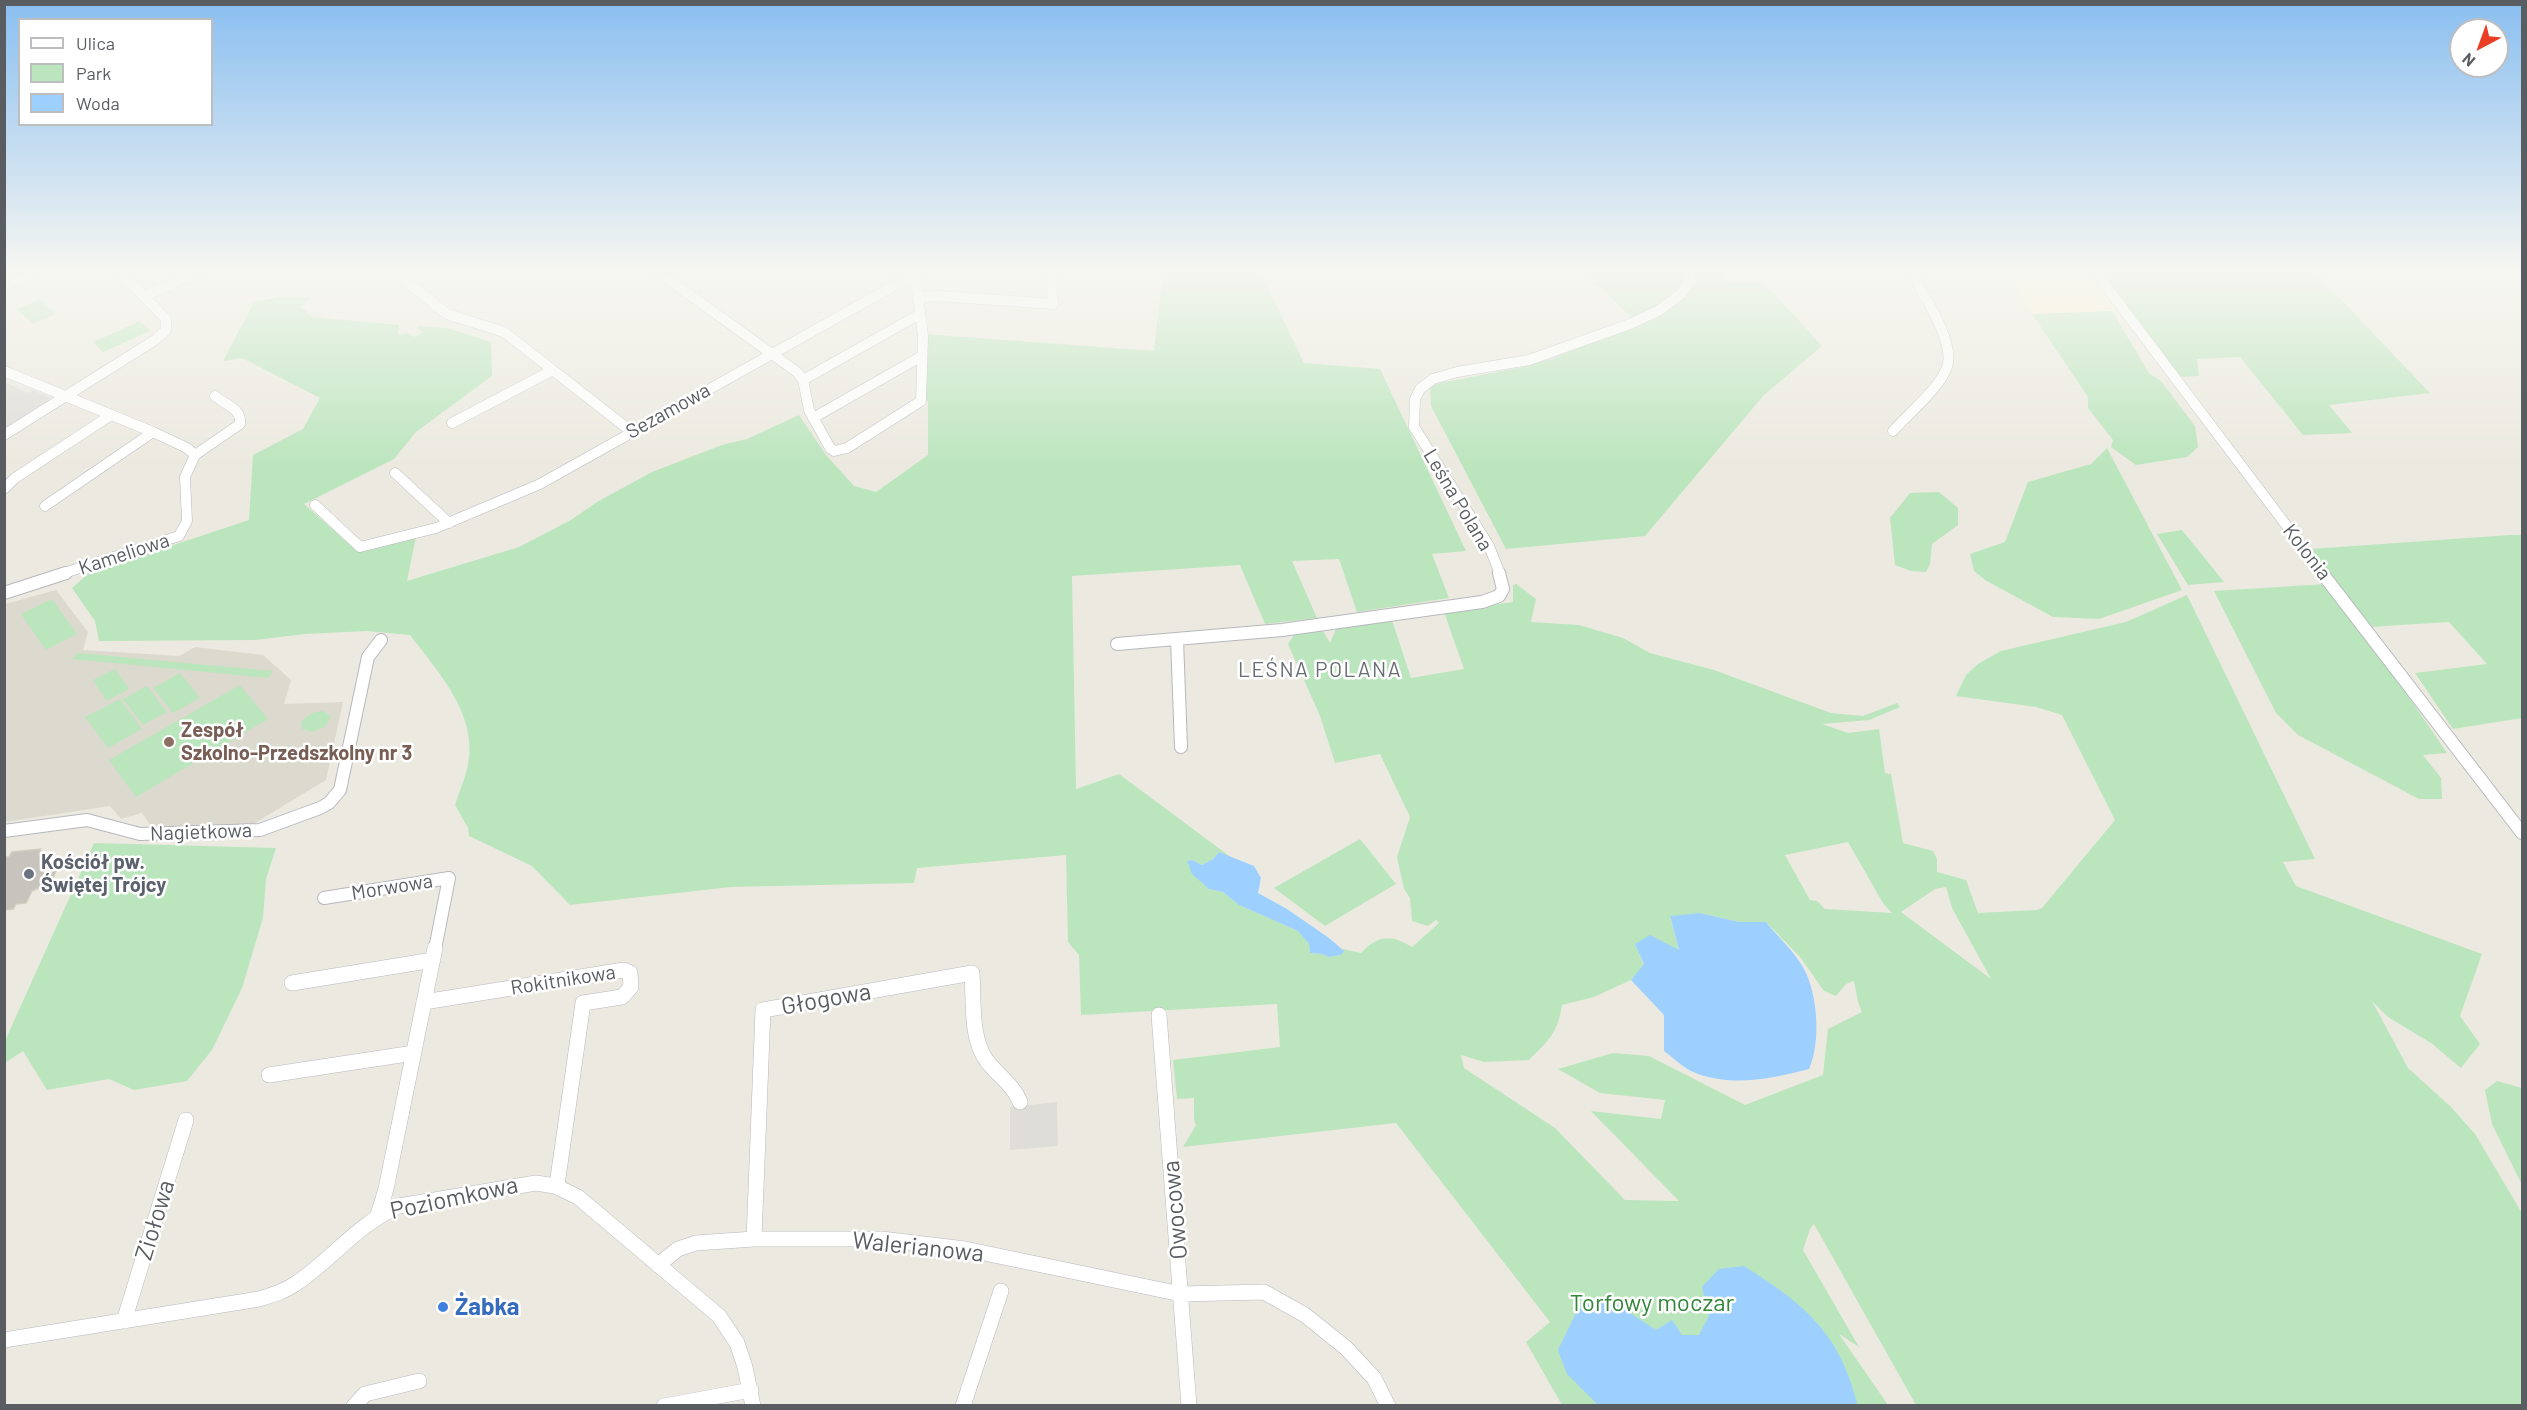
<!DOCTYPE html>
<html>
<head>
<meta charset="utf-8">
<style>
  body { margin:0 }
  #map { position:relative; width:2527px; height:1410px; overflow:hidden; background:#eceae0; font-family:Barlow,sans-serif }
  canvas { display:block }
  .frame { position:absolute; inset:0; border:6px solid #595c61; pointer-events:none }
  .legend { position:absolute; left:18px; top:18px; width:195px; height:108px; box-sizing:border-box; background:#fff; border:2px solid #bdbec0; margin:0; padding:8px 10px; list-style:none; font-size:18px; color:#595c61 }
  .legend li { display:flex; align-items:center; gap:12px; height:30px }
  .legend b { width:30px; border:2px solid #bdbec0 }
  .north { position:absolute; left:2449px; top:18px; width:60px; height:60px; box-sizing:border-box; background:#fff; border:2px solid #bdbec0; border-radius:50%; rotate:221deg; font-size:16px; font-weight:700; line-height:24px; text-align:center; color:#595c61 }
  .north::after { content:''; display:block; margin:auto; width:21px; height:27px; background:#eb3e27; clip-path:polygon(50% 0,100% 100%,50% 72%,0 100%) }
</style>
</head>
<body>
<div id="map">
<canvas width="2527" height="1410"></canvas>
<div class="frame"></div>
<ul class="legend">
<li><b style="height:8px;background:#fff"></b>Ulica</li>
<li><b style="height:16px;background:#bbe5bd"></b>Park</li>
<li><b style="height:16px;background:#9dd0ff"></b>Woda</li>
</ul>
<div class="north">N</div>
</div>
<script>
const c = document.querySelector('canvas').getContext('2d');
c.lineJoin = 'round';
function fillPath(path, color) {
  c.fillStyle = color;
  c.fill(path, 'evenodd');
}
function stroke(path, color, width, dash) {
  c.strokeStyle = color;
  c.lineWidth = width;
  c.lineCap = dash ? 'butt' : 'round';
  c.setLineDash(dash || []);
  c.stroke(path);
}
function drawText(font, color, halo, rows, align = 'center') {
  c.font = font + ' Barlow,sans-serif';
  c.lineWidth = 5;
  c.setLineDash([]);
  c.textBaseline = 'middle';
  c.strokeStyle = halo;
  c.fillStyle = color;
  for (const [text, x, y, turn = 0] of rows) {
    c.save();
    c.translate(x, y);
    c.rotate((+turn || 0) * Math.PI / 180);
    c.textAlign = isNaN(turn) ? turn : align;
    if (halo) c.strokeText(text, 0, 0);
    c.fillText(text, 0, 0);
    c.restore();
  }
}
const commercial = new Path2D(`
  M 2006,269 L 2090,269 L 2121,311 L 2032,314 Z`);
const industrial = new Path2D(`
  M 5,382 L 27,393 L 33,390 L 51,398 L 5,428 Z
  M 1057,1102 L 1058,1146 L 1010,1150 L 1010,1107 Z`);
const education = new Path2D(`
  M 56,590 L 88,632 L 83,650 L 179,656 L 195,647 L 263,655 L 291,680 L 284,704 L 343,702 L 326,780 L 250,826 L 151,826 L 142,813 L 121,819 L 110,806 L 5,822 L 5,604 Z`);
const green = new Path2D(`
  M 1163,269 L 1259,269 L 1304,363 L 1380,369 L 1466,551 L 1432,554 L 1449,598 L 1357,612 L 1339,559 L 1292,561 L 1317,618 L 1265,624 L 1240,565 L 1072,576 L 1076,789 L 1119,774 L 1232,858 L 1219,852 L 1213,859 L 1202,865 L 1192,860 L 1188,865 L 1209,889 L 1223,892 L 1239,905 L 1298,931 L 1309,944 L 1310,953 L 1323,954 L 1328,957 L 1341,955 L 1343,949 L 1361,953 C 1378,935 1391,934 1412,947 L 1439,923 L 1436,920 L 1428,926 L 1412,921 L 1410,898 L 1404,889 L 1397,857 L 1410,817 L 1380,754 L 1335,763 L 1320,716 L 1288,644 L 1294,635 L 1323,631 L 1330,643 L 1336,629 L 1392,620 L 1411,678 L 1464,669 L 1444,612 L 1513,602 L 1513,585 L 1516,584 L 1536,599 L 1531,622 L 1579,625 L 1623,638 L 1650,653 L 1714,670 L 1831,713 L 1863,716 L 1897,703 L 1900,707 L 1869,720 L 1822,724 L 1848,733 L 1879,729 L 1885,773 L 1891,774 L 1903,843 L 1933,851 L 1937,859 L 1937,872 L 1966,880 L 1978,913 L 2037,910 L 2042,908 L 2115,820 L 2062,715 L 2036,707 L 1956,696 L 1966,675 L 1978,664 L 2001,651 L 2126,622 L 2187,595 L 2315,859 L 2283,862 L 2296,886 L 2482,954 L 2460,1016 L 2480,1044 L 2461,1068 L 2431,1043 L 2388,1017 L 2372,1001 L 2408,1068 L 2451,1107 L 2475,1134 L 2522,1213 L 2522,1405 L 1916,1405 L 1814,1224 L 1810,1229 L 1803,1250 L 1859,1347 L 1839,1334 L 1888,1405 L 1562,1405 L 1526,1342 L 1550,1322 L 1396,1123 L 1183,1147 L 1196,1125 L 1194,1119 L 1194,1098 L 1177,1099 L 1173,1060 L 1280,1047 L 1277,1004 L 1081,1015 L 1079,955 L 1068,942 L 1066,855 L 917,868 L 914,883 L 731,887 L 570,905 L 532,866 L 469,836 L 468,828 L 455,805 C 459,792 465,779 468,765 C 478,714 438,672 410,635 L 367,631 L 305,634 L 255,640 L 99,641 L 95,621 L 72,588 L 89,573 L 249,520 L 253,455 L 303,429 L 320,398 L 242,358 L 223,361 L 254,302 L 279,297 L 312,297 L 301,307 L 312,317 L 399,325 L 398,335 L 407,333 L 414,337 L 423,332 L 416,327 L 419,326 L 447,328 L 491,342 L 492,376 L 416,432 L 394,459 L 304,504 L 357,551 L 416,537 L 407,581 L 519,547 L 571,520 L 597,502 L 652,472 L 722,445 L 747,439 L 799,415 L 826,455 L 854,486 L 876,492 L 928,455 L 928,403 L 924,390 L 925,334 L 1154,351 ZM 1848,842 L 1883,903 L 1892,913 L 1825,909 L 1817,901 L 1810,900 L 1785,855 ZM 1946,887 L 1952,908 L 1991,979 L 1901,912 L 1935,889 ZM 1700,913 L 1739,922 L 1766,922 L 1800,957 L 1824,991 L 1836,996 L 1846,984 L 1854,981 L 1858,1002 L 1862,1012 L 1828,1029 L 1823,1075 L 1745,1105 L 1649,1056 L 1613,1053 L 1558,1069 L 1600,1093 L 1665,1100 L 1661,1119 L 1591,1111 L 1679,1201 L 1625,1200 L 1555,1128 L 1464,1068 L 1461,1055 L 1484,1062 L 1529,1060 C 1548,1041 1558,1033 1562,1005 L 1594,997 L 1631,980 L 1644,965 L 1635,944 L 1679,950 L 1670,917 Z
  M 1582,269 L 1748,269 L 1722,276 L 1728,281 L 1763,281 L 1822,346 L 1764,395 L 1645,536 L 1506,549 L 1431,406 L 1430,385 L 1523,367 L 1554,358 L 1638,324 Z
  M 2096,269 L 2312,269 L 2430,393 L 2329,405 L 2352,433 L 2303,435 L 2240,357 L 2197,359 L 2199,376 L 2183,377 L 2176,373 Z
  M 40,299 L 56,314 L 33,324 L 17,309 Z
  M 2112,311 L 2149,373 L 2161,381 L 2195,426 L 2198,447 L 2187,457 L 2136,465 L 2111,447 L 2113,440 L 2088,408 L 2088,397 L 2032,314 Z
  M 140,321 L 150,331 L 103,352 L 93,342 Z
  M 2107,448 L 2182,590 L 2099,619 L 2053,617 L 1985,580 L 1974,571 L 1970,554 L 2005,542 L 2028,482 L 2091,464 Z
  M 1939,492 L 1958,508 L 1958,525 L 1932,544 L 1930,564 L 1926,572 L 1911,571 L 1895,565 L 1890,518 L 1910,493 Z
  M 2182,530 L 2224,582 L 2188,585 L 2157,534 Z
  M 2510,535 L 2522,535 L 2522,718 L 2453,729 L 2415,673 L 2487,664 L 2449,622 L 2369,627 L 2310,549 Z
  M 2327,584 L 2361,627 L 2447,753 L 2423,755 L 2441,778 L 2442,799 L 2419,799 L 2298,735 L 2276,713 L 2214,591 Z
  M 52,599 L 77,634 L 46,650 L 21,614 Z
  M 78,653 L 273,671 L 268,678 L 72,659 Z
  M 115,669 L 129,689 L 107,701 L 93,680 Z
  M 180,673 L 200,698 L 173,713 L 153,688 Z
  M 240,685 L 268,719 L 136,797 L 109,760 Z
  M 147,686 L 167,712 L 143,725 L 123,699 Z
  M 120,699 L 142,729 L 108,748 L 85,717 Z
  M 324,711 L 331,717 L 325,727 L 312,732 L 302,729 L 301,723 C 306,715 314,711 324,711 Z
  M 1360,839 L 1396,884 L 1325,926 L 1274,888 Z
  M 94,843 L 276,848 L 266,879 L 263,918 L 242,988 L 212,1050 L 187,1081 L 134,1090 L 109,1079 L 47,1090 L 23,1051 L 5,1063 L 5,1041 Z
  M 2497,1081 L 2522,1088 L 2522,1185 L 2492,1124 L 2485,1090 Z`);
const water = new Path2D(`
  M 1219,852 L 1254,866 L 1261,878 L 1258,893 L 1287,909 L 1329,938 L 1344,951 L 1341,955 L 1328,957 L 1323,954 L 1310,953 L 1309,944 L 1298,931 L 1239,905 L 1223,892 L 1209,889 L 1192,874 L 1187,861 L 1192,860 L 1202,865 L 1213,859 Z
  M 1700,913 L 1739,922 L 1766,922 C 1778,937 1795,952 1804,969 C 1818,995 1821,1043 1809,1069 C 1771,1079 1728,1088 1691,1071 C 1681,1066 1673,1057 1664,1051 L 1664,1015 L 1631,980 L 1644,964 L 1635,944 L 1650,935 L 1679,950 L 1670,916 Z
  M 1744,1266 C 1804,1304 1839,1332 1857,1403 L 1854,1406 L 1598,1405 L 1567,1374 L 1558,1350 L 1578,1309 L 1607,1298 L 1656,1330 L 1672,1320 L 1682,1335 L 1699,1335 L 1709,1316 L 1702,1287 L 1719,1269 Z`);
const building = new Path2D(`
  M 41,849 L 38,855 L 52,854 L 48,860 L 53,860 L 51,864 L 56,864 L 54,867 L 58,867 L 51,882 L 32,891 L 26,903 L 16,904 L 13,909 L 4,910 L 4,857 L 9,857 L 12,852 Z`);
const streetFar2 = new Path2D(`
  M 396,269 L 401,277 L 447,314 L 504,332 L 632,432
  M 654,269 L 797,372 L 803,380 L 809,410 L 830,448 L 834,451 L 847,448 L 921,401 L 923,336 L 915,270
  M 2093,269 L 2323,574
  M 4,285 L 42,269
  M 145,296 L 206,269
  M 920,297 L 939,296 L 1053,304 L 1051,269
  M 4,371 L 153,432 L 187,448 L 195,455 L 185,477 L 187,521 L 179,536 L 61,574
  M 803,380 L 920,314
  M 813,418 L 922,356
  M 452,423 L 553,370
  M 1893,431 C 1908,414 1940,388 1947,367 C 1956,342 1921,291 1909,269
  M 4,435 L 155,340 L 166,330 L 166,319 L 117,269
  M 195,455 L 240,424 C 242,408 225,405 215,396
  M 395,473 L 449,523
  M 4,489 L 15,478 L 111,415
  M 315,505 L 360,547 L 436,528 L 540,484 L 906,279 L 916,276
  M 45,506 L 153,432
  M 1500,574 L 1489,546 L 1414,427 L 1415,399 L 1420,389 L 1433,379 L 1457,372 L 1529,360 L 1630,324 L 1658,311 L 1681,294 L 1688,283 L 1691,269`);
const streetFar1 = new Path2D(`
  M 2322,573 L 2522,833
  M 4,593 L 66,573
  M 1177,639 L 1181,747
  M 1117,644 L 1282,630 L 1482,602 L 1499,596 L 1503,589 L 1499,573
  M 4,831 L 87,820 L 140,834 L 260,830 L 320,808 L 329,803 L 340,790 L 368,657 L 381,640
  M 324,898 L 449,878 L 435,949`);
const street = new Path2D(`
  M 292,983 L 433,960
  M 424,1002 L 624,970 L 630,973 L 631,987 L 622,997 L 583,1003 L 557,1185
  M 1159,1015 L 1189,1406
  M 269,1075 L 414,1053
  M 378,1215 L 386,1189 L 435,948
  M 754,1239 L 763,1010 L 972,973 C 974,1000 970,1039 987,1061 C 998,1076 1013,1084 1020,1102
  M 658,1265 L 678,1249 L 696,1243 L 754,1239 L 881,1239 L 965,1249 L 1181,1294 L 1264,1292 L 1305,1315 L 1346,1348 L 1374,1378 L 1388,1406
  M 124,1321 L 186,1120
  M 4,1340 L 259,1299 C 272,1295 286,1291 298,1282 C 333,1258 359,1223 399,1206 L 536,1183 L 555,1186 L 578,1197 L 719,1316 L 737,1343 L 745,1367 L 753,1406
  M 354,1406 L 365,1394 L 419,1381
  M 664,1406 L 751,1390
  M 963,1406 L 1001,1291`);
const markers = [
  [169,742,6,"#8d6e63"],
  [29,874,6,"#6b7280"],
  [443,1307,6,"#3f7fe0"]
];
const streetNames = [
  ["Sezamowa",668,411,-29],
  ["Leśna Polana",1458,500,59],
  ["Kolonia",2307,552,52],
  ["Kameliowa",124,554,-18],
  ["Nagietkowa",201,832,-2],
  ["Morwowa",392,887,-9],
  ["Rokitnikowa",563,980,-9]
];
const educationNames = [
  ["Zespół",181,730],
  ["Szkolno-Przedszkolny nr 3",181,753]
];
const worshipNames = [
  ["Kościół pw.",41,862],
  ["Świętej Trójcy",41,885]
];
const neighbourhoodNames = [
  ["LEŚNA POLANA",1320,670]
];
const nearStreetnames = [
  ["Głogowa",826,999,-10],
  ["Poziomkowa",454,1198,-12],
  ["Owocowa",1175,1210,-95],
  ["Ziołowa",155,1220,-73],
  ["Walerianowa",918,1247,6]
];
const nearParknames = [
  ["Torfowy moczar",1652,1303]
];
const nearShopnames = [
  ["Żabka",455,1307]
];
fillPath(commercial, '#fef6d3');
fillPath(industrial, '#dfddd8');
fillPath(education, '#dcd9ce');
fillPath(green, '#bbe5bd');
fillPath(water, '#9dd0ff');
fillPath(building, '#c7c4bd');
stroke(building, '#d1ccbe', 1.5);
stroke(streetFar2, '#b6b8bd', 11);
stroke(streetFar1, '#b6b8bd', 14);
stroke(street, '#b6b8bd', 16);
stroke(streetFar2, '#fff', 10);
stroke(streetFar1, '#fff', 12);
stroke(street, '#fff', 15);
const sky = c.createLinearGradient(0, 0, 0, 467);
sky.addColorStop(0, '#8abff1');
sky.addColorStop(0.58, '#f6f6f1');
sky.addColorStop(1, '#f6f6f100');
c.fillStyle = sky;
c.fillRect(0, 0, 2527, 467);
for (const [x, y, r, color] of markers) {
  const dot = new Path2D();
  dot.arc(x, y, r, 0, 2 * Math.PI);
  c.fillStyle = color;
  c.fill(dot);
  stroke(dot, '#fff', 2);
}
drawText('20px', '#595c61', '#fff', streetNames);
drawText('bold 20px', '#785e54', '#fff', educationNames, 'left');
drawText('bold 20px', '#5b616d', '#fff', worshipNames, 'left');
c.letterSpacing = '1.5px';
drawText('21px', '#6a6e73', '#fff', neighbourhoodNames);
c.letterSpacing = '0px';
drawText('24px', '#595c61', '#fff', nearStreetnames);
drawText('24px', '#33863b', '#fff', nearParknames);
drawText('bold 24px', '#366cbe', '#fff', nearShopnames, 'left');
</script>
</body>
</html>
